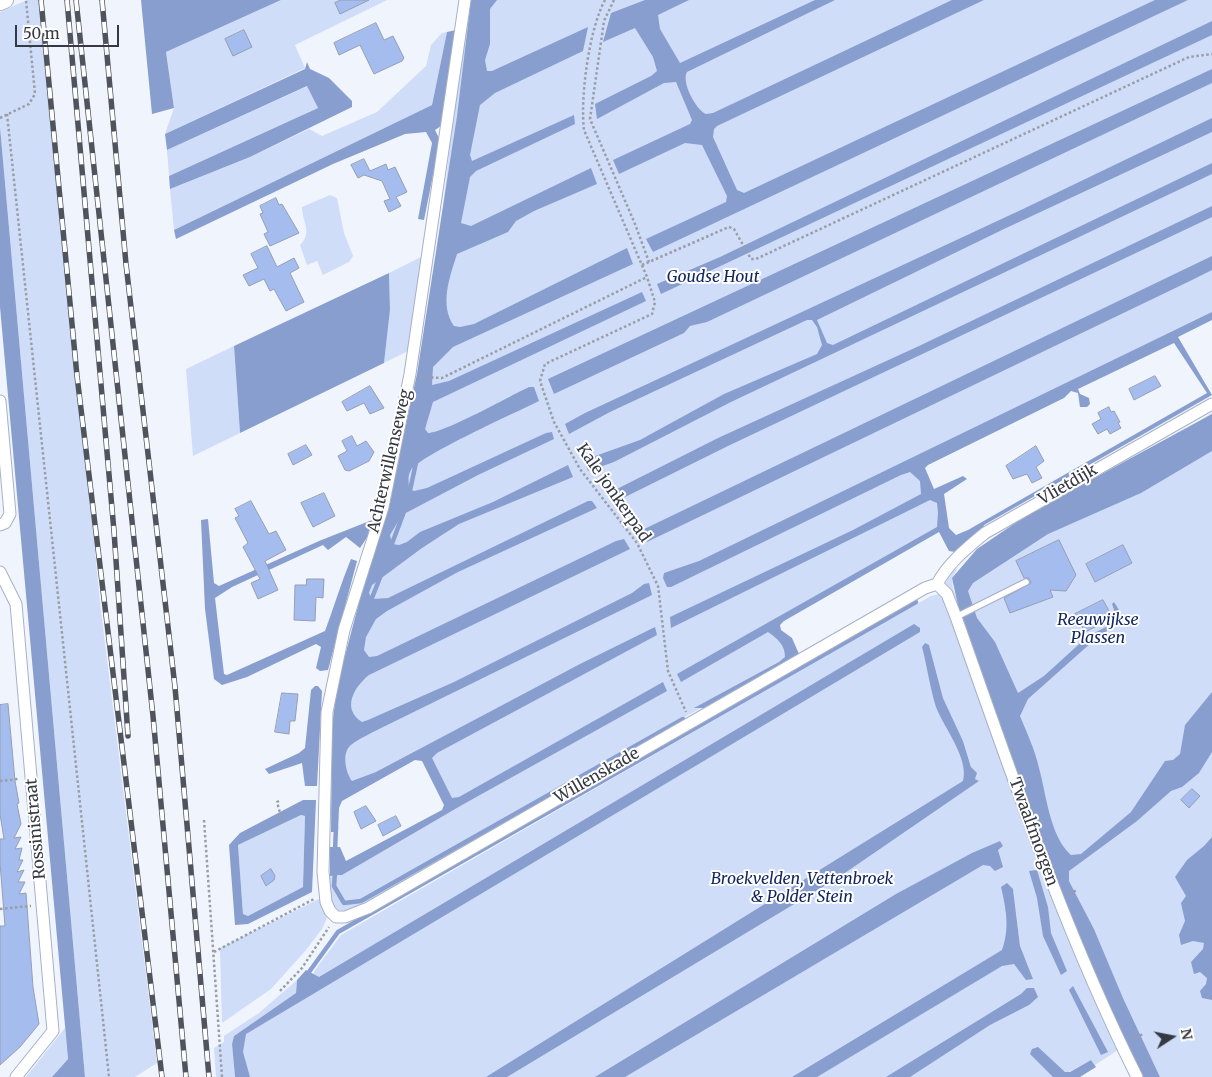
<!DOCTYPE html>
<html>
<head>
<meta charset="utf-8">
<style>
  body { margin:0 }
  #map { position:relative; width:1212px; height:1077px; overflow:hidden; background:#f0f4fd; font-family:Merriweather,serif }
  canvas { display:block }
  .north { position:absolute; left:1147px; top:1012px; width:50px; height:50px; -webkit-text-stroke:4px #fff; paint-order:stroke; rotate:79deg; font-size:14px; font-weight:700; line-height:20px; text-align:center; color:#353942 }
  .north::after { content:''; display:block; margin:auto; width:18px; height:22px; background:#353942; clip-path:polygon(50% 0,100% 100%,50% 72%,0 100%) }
  .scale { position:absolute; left:15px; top:25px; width:104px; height:22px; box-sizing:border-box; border:2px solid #353942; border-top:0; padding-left:6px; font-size:15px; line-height:18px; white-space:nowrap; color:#353942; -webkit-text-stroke:4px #fff; paint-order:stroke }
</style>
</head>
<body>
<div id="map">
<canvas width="1212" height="1077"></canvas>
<div class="north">N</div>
<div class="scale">50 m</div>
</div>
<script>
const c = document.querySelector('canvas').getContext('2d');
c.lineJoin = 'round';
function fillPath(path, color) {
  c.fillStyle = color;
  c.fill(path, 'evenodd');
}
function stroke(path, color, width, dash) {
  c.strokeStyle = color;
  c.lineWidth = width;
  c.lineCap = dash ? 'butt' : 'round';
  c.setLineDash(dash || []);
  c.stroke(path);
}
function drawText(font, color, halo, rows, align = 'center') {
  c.font = font + ' Merriweather,serif';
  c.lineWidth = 4;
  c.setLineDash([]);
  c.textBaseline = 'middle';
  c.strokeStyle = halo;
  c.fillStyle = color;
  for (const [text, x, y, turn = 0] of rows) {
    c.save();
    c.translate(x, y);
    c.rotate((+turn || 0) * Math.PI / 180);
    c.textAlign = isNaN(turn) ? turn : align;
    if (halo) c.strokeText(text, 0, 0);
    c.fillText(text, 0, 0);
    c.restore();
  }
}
const green = new Path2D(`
  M 27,0 L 40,0 L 101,611 L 157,1063 L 135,1077 L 85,1077 L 0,127 L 0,12 Z
  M 281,0 L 387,0 L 295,45 L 305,68 L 165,134 L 174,108 L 166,52 Z
  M 467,0 L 1212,0 L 1212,318 L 918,463 L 936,495 L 944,526 L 775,622 L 792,657 L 683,718 L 682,722 L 516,819 L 363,903 L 347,911 L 338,910 L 330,902 L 330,876 L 339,876 L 450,809 L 422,753 L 341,791 L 335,755 L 369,593 L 425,361 Z
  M 447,32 L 432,105 L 174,230 L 170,189 L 250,157 L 309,129 L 322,136 L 377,112 L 426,66 L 431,45 L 442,33 Z
  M 308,86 L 318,108 L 169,176 L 167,150 Z
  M 330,195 L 337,198 L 344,233 L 353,256 L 349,262 L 323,275 L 317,261 L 307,265 L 300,245 C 313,233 302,221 302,207 Z
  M 421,257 L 408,351 L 384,363 L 390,310 L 389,273 Z
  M 234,346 L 240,433 L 193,456 L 186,369 Z
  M 1212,413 L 1212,1077 L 1160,1077 L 1123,998 L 1094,929 L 1069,881 L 1069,872 L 961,585 Z
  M 958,568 L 952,578 L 953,588 L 993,708 L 1141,1077 L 1130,1077 L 1118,1050 L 1095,1065 L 1091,1060 L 1069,1072 L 1065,1072 L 1061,1077 L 240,1077 L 237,1035 L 307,993 L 316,976 L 313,975 L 315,970 L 341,935 L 853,640 L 931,596 L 939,594 L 952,571 ZM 924,645 L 929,645 L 943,698 L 963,741 L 975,779 L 979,781 L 971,786 ZM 1013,889 L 1020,946 L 1033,979 L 1008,917 L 1004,900 Z
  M 301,815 L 305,816 L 303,887 L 248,916 L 243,914 L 238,845 Z
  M 321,898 L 327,918 L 322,929 L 306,950 L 271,989 L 222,1023 L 220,948 Z
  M 297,980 L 296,993 L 234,1036 L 232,1044 L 235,1077 L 216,1077 L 214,1048 L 224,1042 L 224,1036 L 259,1013 Z
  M 65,1028 L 68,1059 L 52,1077 L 26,1077 Z`);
const water = new Path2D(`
  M 141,0 L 281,0 L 166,52 L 174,108 L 152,114 Z
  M 471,0 L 497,0 L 490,9 L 490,44 L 485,60 L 487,71 L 492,71 L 588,27 L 583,51 L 495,93 L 480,105 L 470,155 L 472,161 L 574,115 L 575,124 L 476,171 L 470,177 L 461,223 L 471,226 L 591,168 L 597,184 L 534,211 L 516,221 L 508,232 L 457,254 C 450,276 439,305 454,326 L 460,327 L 474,324 L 627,248 L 633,264 L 453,347 L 433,367 L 432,385 L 449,381 L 642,292 L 646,301 L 433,402 L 425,429 L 428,433 C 444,433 510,396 529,387 L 534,387 L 539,401 C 519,411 419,456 411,470 C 407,476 409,483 409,489 L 414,491 L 427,488 L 546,433 L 552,432 L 554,439 L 478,475 L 402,515 L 390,535 L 392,544 L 399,545 L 407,542 L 420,532 L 493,502 L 568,465 L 573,477 L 459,524 L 422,548 L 372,585 L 369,593 L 372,599 L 388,598 L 588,501 L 592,501 L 597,508 L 458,572 L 387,611 L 376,619 L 366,637 L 364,650 L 369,657 L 377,656 L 616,541 L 624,539 L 630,549 L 369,675 C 354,687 341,709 362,722 L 368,720 L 454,682 L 632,593 L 644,584 L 649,583 L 652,595 L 373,732 C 366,736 354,741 349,747 C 342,755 346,773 352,781 L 376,772 L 580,664 L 655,627 L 657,635 L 437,753 L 432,758 L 452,798 L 459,797 L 663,682 L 667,691 L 462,805 L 342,875 L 330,876 L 330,847 L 340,847 L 346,861 L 442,810 L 444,805 L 422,761 L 415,760 L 342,801 L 339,808 L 338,832 L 331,832 L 332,725 L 338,682 L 404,433 L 417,374 L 457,116 Z
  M 645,0 L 689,0 L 658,15 L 660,29 L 680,63 L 815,0 L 835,0 L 687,72 C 681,82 696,110 706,114 L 713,113 L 952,0 L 984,0 L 717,126 L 714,129 L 713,137 L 737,190 L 744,193 L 1155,0 L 1188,0 L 653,252 L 646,239 L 726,202 L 727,196 L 702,145 L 685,143 L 619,174 L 613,160 L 690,124 L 692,120 L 676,82 L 664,83 L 597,119 L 595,104 L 651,76 L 657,71 L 653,57 L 635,28 L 603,42 L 611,13 Z
  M 1212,21 L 1212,35 L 661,294 L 657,284 L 720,257 Z
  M 456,30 L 441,126 L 435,130 L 440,140 L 424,220 L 418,219 L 432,143 L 426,132 L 405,134 L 333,164 L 176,239 L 174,230 L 432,105 L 447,32 Z
  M 307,62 L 310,69 L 329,78 L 352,101 L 352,107 L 250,157 L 170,189 L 169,176 L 318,108 L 307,86 L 167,150 L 165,134 L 305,69 Z
  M 1212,69 L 1212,83 L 707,322 L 690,326 L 684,333 L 554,394 L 548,379 Z
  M 1212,118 L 1212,132 L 1004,229 L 817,320 L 827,343 L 833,345 L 1212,163 L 1212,174 L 731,402 L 614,462 L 588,471 L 584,460 L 640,440 L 724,394 L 817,354 L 822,345 L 817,327 L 812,320 L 807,320 L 610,412 L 569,434 L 565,424 L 585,413 L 1023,209 Z
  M 0,127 L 85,1077 L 52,1077 L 68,1059 L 0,307 Z
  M 1212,206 L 1212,217 L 730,445 L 613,503 L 607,494 L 718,438 L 919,346 Z
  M 1212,256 L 1212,270 L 1190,281 L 647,542 L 638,532 Z
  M 389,273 L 390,310 L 384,363 L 240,433 L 234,346 Z
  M 1212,312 L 1212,320 L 1178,337 L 1212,395 L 984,525 L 983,529 L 955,552 L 949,551 L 939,532 L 784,621 L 780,625 L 781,630 L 792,638 L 799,654 L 704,708 L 694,708 L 779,662 L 785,657 C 785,645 778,639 768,632 L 681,682 L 677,674 L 937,527 L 938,513 L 937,503 L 930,500 L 671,628 L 670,617 L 853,530 L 921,494 L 920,481 L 910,472 L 901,475 L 671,587 L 667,587 L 663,578 L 664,573 L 699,561 ZM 1174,343 L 1207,393 L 968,530 L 956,535 L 949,528 L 944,494 L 967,479 L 963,476 L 934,489 L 925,468 L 928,465 L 1064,398 L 1071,391 L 1078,393 L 1080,407 L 1087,407 L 1090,404 L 1089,398 L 1080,394 L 1078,389 Z
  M 1212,414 L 1212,451 L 1141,493 L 1048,534 L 973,583 L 968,591 L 977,618 L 995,642 L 1018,693 L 1044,676 L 1088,636 L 1118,621 L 1112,604 L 1114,602 L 1124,618 L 1092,642 L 1028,699 L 1020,716 C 1027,733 1035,750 1039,768 C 1046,793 1050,837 1071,855 L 1081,854 L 1131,812 L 1165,761 L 1173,760 L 1180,754 L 1185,725 L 1212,692 L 1212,752 L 1199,773 L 1182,787 L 1171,791 L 1137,821 L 1069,871 L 1069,881 L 1094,929 L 1123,998 L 1160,1077 L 1141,1077 L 1101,993 L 1039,834 L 959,610 L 952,578 L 977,549 L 1030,513 Z
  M 208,519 L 214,583 L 219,586 L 319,541 L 372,520 L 368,536 L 360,548 L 346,537 L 328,550 L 323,545 L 232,587 L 215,598 L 224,674 L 227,675 L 325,631 C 334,607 341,583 351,559 L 357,561 L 328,670 L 320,671 L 316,668 L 321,647 L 316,644 L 247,677 L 222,685 L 214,679 L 205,609 L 201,520 Z
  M 914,624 L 920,628 L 920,632 L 246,1034 L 243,1052 L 250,1077 L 235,1077 L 232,1044 L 234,1036 L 296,993 L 297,980 L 306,970 L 319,977 Z
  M 925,643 L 929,645 L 943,698 L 963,741 L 971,767 L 977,773 L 975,779 L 979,781 L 839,877 L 507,1077 L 486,1077 L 963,781 C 969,758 944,728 936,707 C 930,688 927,666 922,647 Z
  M 315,686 L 318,686 L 322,691 L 317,786 L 305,786 L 302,763 L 269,774 L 265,769 L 299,753 L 305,748 L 311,690 Z
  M 303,800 L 316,800 L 312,892 L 248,924 L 235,925 L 229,845 L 240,833 ZM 301,815 L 305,816 L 303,887 L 248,916 L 243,914 L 238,845 Z
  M 1212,837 L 1212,1000 L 1202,998 L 1200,991 L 1206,984 L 1207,978 L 1200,972 L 1194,974 L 1191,962 L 1203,949 L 1204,943 L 1193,941 L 1181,945 L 1179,935 L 1185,921 L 1181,903 L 1186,896 L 1175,877 L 1187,860 L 1204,846 Z
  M 1000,841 L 1003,846 L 998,850 L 1003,867 L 995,871 L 990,866 L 983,865 L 625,1077 L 595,1077 L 896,894 L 972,853 Z
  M 1037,870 L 1048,907 L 1051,933 L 1067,971 L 1061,975 L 1043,936 L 1037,898 L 1029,871 Z
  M 1007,883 L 1013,889 L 1020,946 L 1033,979 L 1026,980 L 1014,964 L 1002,966 L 817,1077 L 792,1077 L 1002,950 C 1010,928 1006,909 1001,887 Z
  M 1073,986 L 1108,1052 L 1101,1055 L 1069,990 Z
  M 1027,988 L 1034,988 L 1038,997 L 1029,1005 L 990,1025 L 910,1077 L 886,1077 L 1021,994 Z
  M 1038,1047 L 1065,1072 L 1070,1072 L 1091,1060 L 1096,1067 L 1080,1077 L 1053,1077 L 1030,1054 L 1032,1049 Z`);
const stream = new Path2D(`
  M 409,495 L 417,458
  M 390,549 L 405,509
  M 370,603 L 381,575
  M 335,851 L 336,827
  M 335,872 L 334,886 L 344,903 L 361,901 L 683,719
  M 309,972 L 338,932 L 916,602`);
const building = new Path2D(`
  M 341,0 L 369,0 L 340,14 L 335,3 Z
  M 376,23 L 384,40 L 393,36 L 404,58 L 402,61 L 374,74 L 360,45 L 339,55 L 334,43 Z
  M 244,30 L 252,47 L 233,56 L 225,39 Z
  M 364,159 L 370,171 L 386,164 L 388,170 L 395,167 L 407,192 L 396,197 L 401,206 L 389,212 L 384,201 L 390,199 L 382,181 L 364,175 L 358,178 L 351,165 Z
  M 276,198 L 279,205 L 282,204 L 299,233 L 270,246 L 264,234 L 268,232 L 260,214 L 263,213 L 260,206 Z
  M 267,246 L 277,267 L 294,258 L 299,268 L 290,273 L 304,302 L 286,311 L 274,289 L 270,291 L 264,279 L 249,286 L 243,275 L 258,268 L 251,254 Z
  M 1155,376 L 1161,386 L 1134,400 L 1129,389 Z
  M 370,386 L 384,408 L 370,414 L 364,403 L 347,411 L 342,402 Z
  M 1109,407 L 1111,412 L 1114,411 L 1120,422 L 1118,423 L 1121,428 L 1110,434 L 1107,429 L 1098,434 L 1092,424 L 1101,419 L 1098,413 Z
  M 352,436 L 357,446 L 366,441 L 374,452 L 369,461 L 349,471 L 345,470 L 338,456 L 347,451 L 342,441 Z
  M 306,445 L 312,455 L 293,465 L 288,454 Z
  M 1036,446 L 1044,461 L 1036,467 L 1042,478 L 1032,483 L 1027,474 L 1013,479 L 1006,466 Z
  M 324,493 L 335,516 L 313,527 L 301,503 Z
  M 251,501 L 269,534 L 276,531 L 286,550 L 265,561 L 278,590 L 258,599 L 251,583 L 260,579 L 243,547 L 248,543 L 235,518 L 239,516 L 235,509 Z
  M 1059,540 L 1076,575 L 1066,591 L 1050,590 L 1053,597 L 1010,613 L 1004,598 L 1031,583 L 1029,578 L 1024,578 L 1016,561 Z
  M 1123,545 L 1132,563 L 1095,582 L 1086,564 Z
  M 307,579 L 324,579 L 323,598 L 316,597 L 315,621 L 294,620 L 295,585 L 306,585 Z
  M 1103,600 L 1113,618 L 1085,632 L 1075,614 Z
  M 282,693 L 298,694 L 295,721 L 290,721 L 289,734 L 275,732 Z
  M 8,704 L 15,781 L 19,803 L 17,804 L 21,824 L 14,838 L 21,837 L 15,849 L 22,848 L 19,860 L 23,860 L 17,872 L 24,870 L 18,882 L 25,882 L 19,894 L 26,893 L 33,987 L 39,1024 L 20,1047 L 0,1065 L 0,926 L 5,926 L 0,863 L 0,839 L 4,839 L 0,814 L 0,705 Z
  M 1192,789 L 1200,796 L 1189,808 L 1181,800 Z
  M 366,806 L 376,821 L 361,829 L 354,812 Z
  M 396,816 L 401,826 L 383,836 L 378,825 Z
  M 271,869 L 275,876 L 274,880 L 266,886 L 261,876 Z`);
const path = new Path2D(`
  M 605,0 C 589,29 580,98 584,130 L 647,277 L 655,302 L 652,314 L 545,364 L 540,381 L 554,422 L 580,469 L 637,543 L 658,586 L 668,671 L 686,712
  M 614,0 L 604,21 L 590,119 L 635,224 L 649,262
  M 7,114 L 109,1077
  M 0,118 L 29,104 L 35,94 L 26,0
  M 642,265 L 729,227 L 734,229 L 751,259 L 756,259 L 1189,57 L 1212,54
  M 421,377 L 442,378 L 647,277
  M 0,781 L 18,779
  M 279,801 L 277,802 L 283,824
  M 204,820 L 222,1077
  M 1069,894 L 1077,890
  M 0,909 L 31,906
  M 214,952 L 314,899
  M 280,991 L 302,968 L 329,927
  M 1131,1040 L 1143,1034`);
const lane = new Path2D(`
  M 956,617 L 1026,582`);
const street = new Path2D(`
  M 465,0 L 410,374 L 383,507 L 344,630 L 327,712 L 323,872 L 326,902 L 330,911 L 336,917 L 345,917 L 368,908 L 925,588 L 937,584
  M 0,401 L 10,514 L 5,523 L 0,525
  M 0,572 L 16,604 L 53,1031 L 16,1077
  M 937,584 L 947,594 L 956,617 C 1011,772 1063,929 1137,1077
  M 937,584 C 948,563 967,548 985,533 L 1212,404`);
const secondary = new Path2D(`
  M 0,2 L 5,0`);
const rail = new Path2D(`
  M 41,0 L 77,376 L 162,1077
  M 67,0 L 114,531 L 128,736
  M 76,0 L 153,716 L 186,1077
  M 102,0 L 126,264 L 175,687 L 209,1077`);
const parkNames = [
  ["Goudse Hout",713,277],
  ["Reeuwijkse",1098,620],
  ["Plassen",1098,638],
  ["Broekvelden, Vettenbroek",802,879],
  ["& Polder Stein",802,897]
];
const streetNames = [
  ["Achterwillenseweg",390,461,-77],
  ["Vlietdijk",1068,485,-30],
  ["Kale jonkerpad",613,493,55],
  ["Willenskade",597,776,-30],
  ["Rossinistraat",36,829,-95],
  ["Twaalfmorgen",1033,832,70]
];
fillPath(green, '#d0ddf8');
fillPath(water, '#889ece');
stroke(stream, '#889ece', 4.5);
fillPath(building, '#a5bcee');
stroke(building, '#959fb3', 1);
stroke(lane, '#a7b1c6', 8);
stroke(street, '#a7b1c6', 13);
stroke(secondary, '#a7b1c6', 18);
stroke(path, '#999da6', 2.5, [2.5, 2.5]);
stroke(lane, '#fff', 5.5);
stroke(street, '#fff', 11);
stroke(secondary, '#fff', 16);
stroke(rail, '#4f535c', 5.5);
stroke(rail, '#fff', 4, [11]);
drawText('italic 16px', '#122660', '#fff', parkNames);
drawText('16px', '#353942', '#fff', streetNames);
</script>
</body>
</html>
